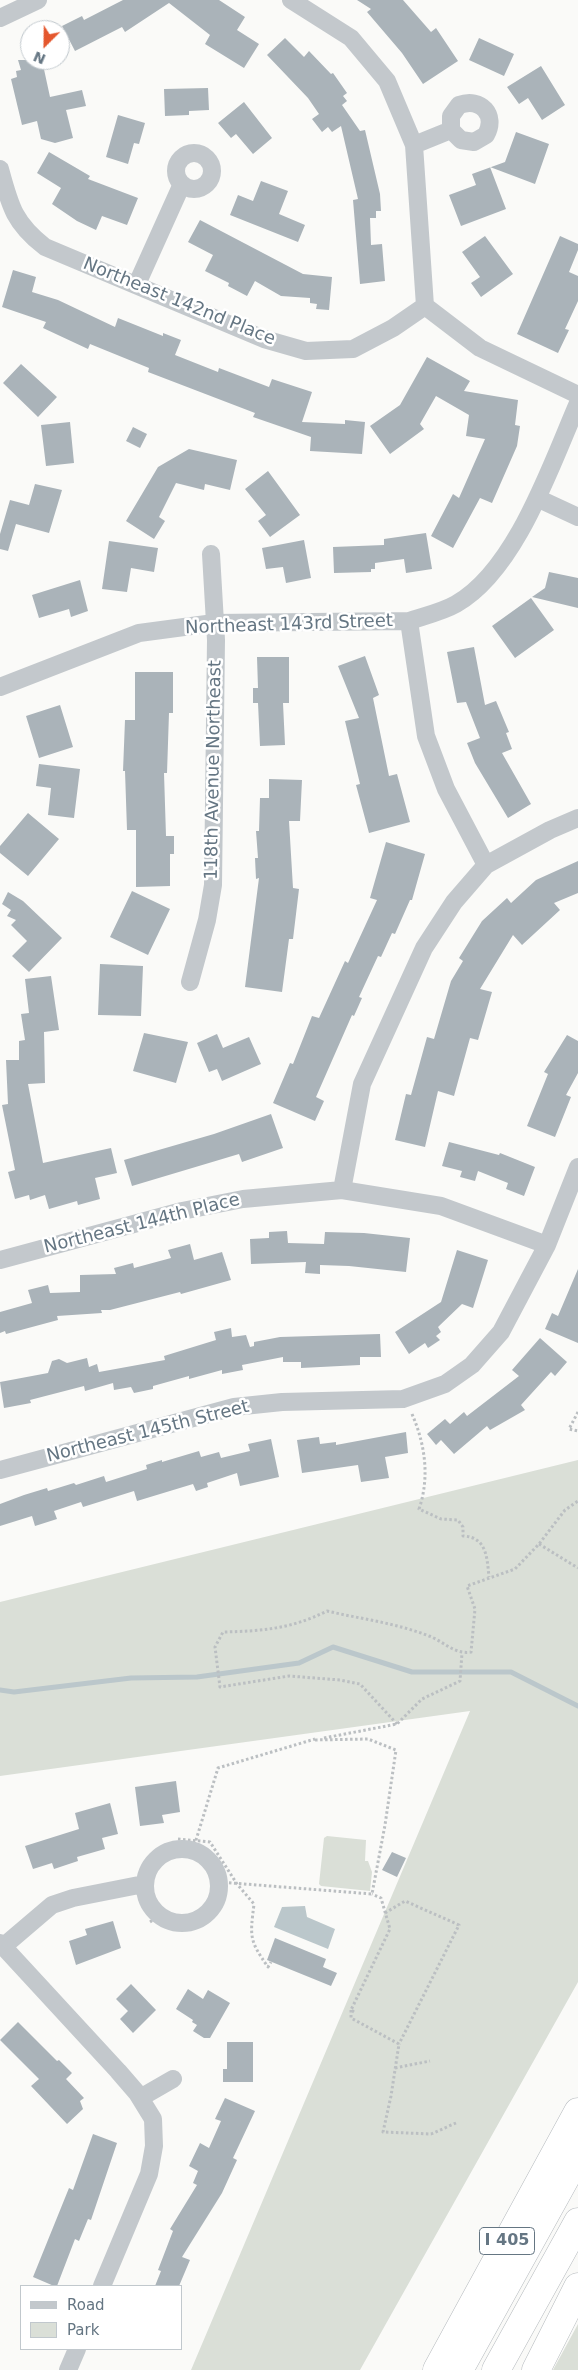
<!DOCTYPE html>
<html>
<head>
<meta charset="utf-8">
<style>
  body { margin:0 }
  #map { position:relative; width:578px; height:2370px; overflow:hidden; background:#fafaf8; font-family:"DejaVu Sans",sans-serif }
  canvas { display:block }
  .legend { position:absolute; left:20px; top:2285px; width:162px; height:65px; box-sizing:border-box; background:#fff; border:1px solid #c1c8cd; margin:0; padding:6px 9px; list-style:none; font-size:15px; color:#657683 }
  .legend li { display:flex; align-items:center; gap:10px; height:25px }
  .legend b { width:25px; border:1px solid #c1c8cd }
  .north { position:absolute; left:20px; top:20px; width:50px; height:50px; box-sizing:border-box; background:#fff; border:1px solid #c1c8cd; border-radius:50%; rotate:203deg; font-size:14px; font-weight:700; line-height:20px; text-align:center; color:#657683 }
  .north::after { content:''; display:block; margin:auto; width:18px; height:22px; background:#e4572e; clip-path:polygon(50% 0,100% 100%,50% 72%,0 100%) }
</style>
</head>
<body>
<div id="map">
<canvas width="578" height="2370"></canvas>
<ul class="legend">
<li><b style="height:6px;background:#c3c8cc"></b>Road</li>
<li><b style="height:14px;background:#dadfd7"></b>Park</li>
</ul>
<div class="north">N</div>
</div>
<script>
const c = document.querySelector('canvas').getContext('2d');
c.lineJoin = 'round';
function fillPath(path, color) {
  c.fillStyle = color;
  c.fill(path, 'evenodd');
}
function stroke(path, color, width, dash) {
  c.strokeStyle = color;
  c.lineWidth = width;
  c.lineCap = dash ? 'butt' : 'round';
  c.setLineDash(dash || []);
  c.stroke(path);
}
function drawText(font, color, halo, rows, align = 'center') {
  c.font = font + ' "DejaVu Sans",sans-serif';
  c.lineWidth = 5;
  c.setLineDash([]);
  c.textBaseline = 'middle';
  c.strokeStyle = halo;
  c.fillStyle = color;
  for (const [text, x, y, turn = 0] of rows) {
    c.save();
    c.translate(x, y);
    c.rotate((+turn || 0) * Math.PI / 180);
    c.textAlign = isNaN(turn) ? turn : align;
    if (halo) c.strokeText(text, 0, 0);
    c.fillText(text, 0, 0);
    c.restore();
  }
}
const green = new Path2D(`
  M 578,1460 L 578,1982 L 360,2370 L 191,2370 L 470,1711 L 0,1776 L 0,1602 Z
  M 327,1836 L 366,1840 L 365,1861 L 368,1861 L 372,1872 L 370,1891 L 321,1886 L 319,1884 L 324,1838 Z
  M 578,2324 L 578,2370 L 553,2370 Z`);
const water = new Path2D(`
  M 305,1906 L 307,1917 L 335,1929 L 328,1949 L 274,1927 L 282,1907 Z`);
const stream = new Path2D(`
  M 0,1690 L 14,1692 L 131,1678 L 197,1677 L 299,1663 L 333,1647 L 412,1672 L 511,1672 L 578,1706`);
const building = new Path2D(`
  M 123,0 L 219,0 L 245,17 L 237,30 L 259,44 L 244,68 L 205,44 L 210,35 L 169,3 L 125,32 L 122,27 L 75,51 L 62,26 L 82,16 L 84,20 Z
  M 357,0 L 403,0 L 431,32 L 436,28 L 458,61 L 423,84 L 402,53 L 367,12 L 371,9 Z
  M 285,38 L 304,57 L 309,51 L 331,74 L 333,73 L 347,93 L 343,96 L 347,101 L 342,105 L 360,131 L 365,130 L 380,194 L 381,211 L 376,211 L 376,218 L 370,218 L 371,245 L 382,244 L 385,281 L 360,284 L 353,200 L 358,199 L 341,126 L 332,132 L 328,127 L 322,132 L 312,119 L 319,114 L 308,98 L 267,55 Z
  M 479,38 L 514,54 L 504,76 L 469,60 Z
  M 18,60 L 42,60 L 50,97 L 82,90 L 86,106 L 66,110 L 73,138 L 55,143 L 41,139 L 37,121 L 22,125 L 11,79 L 17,77 L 16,71 L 21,70 Z
  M 541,66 L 565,105 L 542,120 L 528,98 L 519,104 L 507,87 Z
  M 208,88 L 209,110 L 189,111 L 189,115 L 165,116 L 164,89 Z
  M 244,102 L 272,138 L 253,154 L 236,134 L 231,138 L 218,123 Z
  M 118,115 L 145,123 L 139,144 L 134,143 L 128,164 L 106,157 Z
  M 516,132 L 549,144 L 535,184 L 490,167 L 506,209 L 461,226 L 449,195 L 476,185 L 472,174 L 505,162 Z
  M 49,152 L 90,176 L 88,179 L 138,198 L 127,225 L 102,216 L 96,230 L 77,221 L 52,204 L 61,188 L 37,173 Z
  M 261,181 L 288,191 L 279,214 L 305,225 L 298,242 L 230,215 L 238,195 L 253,201 Z
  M 200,220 L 303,274 L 332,277 L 329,310 L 316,309 L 317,304 L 310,303 L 310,298 L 281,296 L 255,281 L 247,296 L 228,286 L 229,283 L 205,271 L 213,255 L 188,242 Z
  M 485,236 L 513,274 L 481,297 L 471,283 L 480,277 L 462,252 Z
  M 560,236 L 578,244 L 578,250 L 569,272 L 578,276 L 578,301 L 565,329 L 569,330 L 558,353 L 517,334 Z
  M 13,270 L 36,277 L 32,292 L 58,300 L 115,327 L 118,318 L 163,336 L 163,333 L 181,340 L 175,355 L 218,372 L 219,368 L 269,387 L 272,379 L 312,392 L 302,422 L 345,424 L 345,420 L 365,422 L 362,454 L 310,451 L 311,437 L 253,417 L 255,413 L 148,372 L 149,368 L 90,344 L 88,349 L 43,328 L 46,322 L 2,307 Z
  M 427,357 L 470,381 L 464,391 L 518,400 L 515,425 L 520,426 L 517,446 L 492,503 L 480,498 L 453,548 L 431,536 L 453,494 L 459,498 L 485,439 L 466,436 L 469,415 L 436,396 L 420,424 L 424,429 L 390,454 L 370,426 L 400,405 Z
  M 21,364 L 57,397 L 38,417 L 3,383 Z
  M 70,422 L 74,463 L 46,466 L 41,425 Z
  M 133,427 L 147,434 L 140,448 L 126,441 Z
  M 189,449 L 237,460 L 230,490 L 205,484 L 204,490 L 176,483 L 159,517 L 165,521 L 154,539 L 126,521 L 158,467 Z
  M 268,471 L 300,515 L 270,537 L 258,521 L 266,515 L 245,489 Z
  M 35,484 L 62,490 L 49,533 L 16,524 L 8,551 L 0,549 L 0,534 L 10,500 L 29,505 Z
  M 426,533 L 432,569 L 406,573 L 404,559 L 375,563 L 375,569 L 371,569 L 371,572 L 334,573 L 333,547 L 384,545 L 384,539 Z
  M 304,540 L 311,578 L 286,583 L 283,567 L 266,569 L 262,548 Z
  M 109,541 L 158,548 L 154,572 L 131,568 L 127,592 L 102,589 Z
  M 549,572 L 578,578 L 578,608 L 532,597 L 545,588 Z
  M 80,580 L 88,611 L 71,617 L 69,609 L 39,618 L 32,595 Z
  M 531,598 L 554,630 L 515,658 L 492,626 Z
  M 474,647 L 485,705 L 496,701 L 509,732 L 506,733 L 512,749 L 502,753 L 531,804 L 508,818 L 475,763 L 467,743 L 480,738 L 466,702 L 457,703 L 447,652 Z
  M 365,656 L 379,695 L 373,698 L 389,776 L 397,774 L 410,822 L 369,833 L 356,785 L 360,784 L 345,721 L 359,718 L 338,666 Z
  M 257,657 L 289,657 L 289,703 L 283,703 L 285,745 L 260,746 L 258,703 L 253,703 L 253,688 L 258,688 Z
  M 135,672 L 173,672 L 173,713 L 169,713 L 167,773 L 164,773 L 166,836 L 174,836 L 174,854 L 170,854 L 170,886 L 136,887 L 136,830 L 127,830 L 125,771 L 123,771 L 125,720 L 135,720 Z
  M 60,705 L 73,747 L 39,758 L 26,716 Z
  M 39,764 L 80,769 L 74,818 L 48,815 L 51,788 L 36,786 Z
  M 269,779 L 302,780 L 300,821 L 289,821 L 293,888 L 299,889 L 293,939 L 289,939 L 282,992 L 245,987 L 259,878 L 256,879 L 255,858 L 258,858 L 256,831 L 259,831 L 260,798 L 269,798 Z
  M 28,813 L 59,839 L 28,876 L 0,853 L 0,846 Z
  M 386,842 L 425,854 L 412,900 L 410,900 L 395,934 L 392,933 L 381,957 L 378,956 L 359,997 L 362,998 L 354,1016 L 352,1015 L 316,1097 L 324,1101 L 315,1121 L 273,1103 L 290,1063 L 293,1064 L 312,1016 L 319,1018 L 345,961 L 348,963 L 377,900 L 370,898 Z
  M 578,861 L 578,893 L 554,903 L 560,910 L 522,945 L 513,935 L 480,989 L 492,992 L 478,1040 L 470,1038 L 454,1096 L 438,1091 L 425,1147 L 395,1140 L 406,1094 L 411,1095 L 427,1037 L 434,1039 L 451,981 L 463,961 L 459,958 L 482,921 L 507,898 L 511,903 L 536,880 Z
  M 132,891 L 170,909 L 148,955 L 110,937 Z
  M 8,892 L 23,901 L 62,938 L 29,972 L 12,956 L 27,941 L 11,925 L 16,920 L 7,916 L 11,910 L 2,904 Z
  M 100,964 L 143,966 L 141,1016 L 98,1015 Z
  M 51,976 L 59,1030 L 44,1032 L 45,1083 L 28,1084 L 43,1163 L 111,1148 L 117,1173 L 95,1178 L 100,1199 L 78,1205 L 77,1201 L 49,1209 L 45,1195 L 30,1200 L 29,1195 L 15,1199 L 8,1172 L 15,1170 L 2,1105 L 8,1104 L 6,1060 L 19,1060 L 19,1041 L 25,1040 L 21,1014 L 29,1013 L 25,979 Z
  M 144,1033 L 188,1042 L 176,1083 L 133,1071 Z
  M 217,1034 L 223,1048 L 249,1037 L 261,1064 L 222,1081 L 217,1069 L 209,1072 L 197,1043 Z
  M 567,1035 L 578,1041 L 578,1073 L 566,1095 L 571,1097 L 555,1137 L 527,1126 L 548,1074 L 544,1072 Z
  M 271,1114 L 283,1148 L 242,1162 L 239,1154 L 132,1186 L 124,1160 L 214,1134 Z
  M 449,1142 L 499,1155 L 500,1153 L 535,1167 L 524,1196 L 506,1189 L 508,1183 L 478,1171 L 475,1181 L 460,1177 L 462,1171 L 442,1166 Z
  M 287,1231 L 288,1243 L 324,1244 L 325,1232 L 364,1233 L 410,1238 L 406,1272 L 349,1266 L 320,1265 L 320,1274 L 305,1273 L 306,1262 L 251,1264 L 250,1239 L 269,1238 L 269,1232 Z
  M 190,1244 L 194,1260 L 222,1252 L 231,1280 L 181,1294 L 180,1292 L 110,1310 L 101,1310 L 102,1313 L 57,1316 L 58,1320 L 6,1334 L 5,1331 L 0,1333 L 0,1312 L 32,1303 L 28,1290 L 48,1285 L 50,1293 L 80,1292 L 80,1275 L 116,1274 L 114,1268 L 133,1263 L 134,1268 L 171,1258 L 168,1250 Z
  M 457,1250 L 488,1260 L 473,1308 L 462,1304 L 438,1327 L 441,1332 L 436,1336 L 440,1340 L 428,1348 L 425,1343 L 409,1354 L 395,1332 L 441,1302 Z
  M 578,1269 L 578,1343 L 545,1329 L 552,1313 L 558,1316 Z
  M 231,1328 L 232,1337 L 246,1335 L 250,1347 L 254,1346 L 254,1342 L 280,1337 L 380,1334 L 381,1357 L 360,1357 L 360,1365 L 301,1368 L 301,1362 L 283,1362 L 283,1357 L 242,1365 L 243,1370 L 222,1374 L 222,1370 L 189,1379 L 189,1376 L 153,1386 L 153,1389 L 134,1393 L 131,1387 L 114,1390 L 113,1383 L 85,1391 L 84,1386 L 30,1400 L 31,1403 L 4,1408 L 0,1382 L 48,1373 L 52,1361 L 59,1359 L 67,1363 L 87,1358 L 89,1367 L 97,1364 L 99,1372 L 165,1360 L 164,1356 L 216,1340 L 214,1332 Z
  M 540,1338 L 567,1362 L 555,1376 L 551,1372 L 521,1405 L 525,1410 L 490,1430 L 487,1426 L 454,1454 L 441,1440 L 436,1445 L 427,1434 L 445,1419 L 450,1424 L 464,1412 L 467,1416 L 519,1376 L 512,1370 Z
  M 406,1432 L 408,1453 L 385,1457 L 389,1478 L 361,1482 L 358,1465 L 302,1473 L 297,1440 L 319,1437 L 320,1444 L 336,1442 L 336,1445 Z
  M 271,1439 L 279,1477 L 240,1486 L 237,1473 L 207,1483 L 208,1487 L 196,1491 L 193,1484 L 137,1501 L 134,1491 L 83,1507 L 81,1502 L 54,1511 L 57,1519 L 35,1526 L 32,1516 L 0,1526 L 0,1504 L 24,1495 L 47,1488 L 48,1491 L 74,1483 L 76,1485 L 104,1476 L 106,1482 L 147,1469 L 146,1465 L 162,1460 L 162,1462 L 199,1451 L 201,1457 L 219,1452 L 221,1458 L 250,1451 L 248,1444 Z
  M 176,1781 L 180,1812 L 162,1815 L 164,1823 L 140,1826 L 135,1787 Z
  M 110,1803 L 118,1834 L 102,1838 L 105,1849 L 77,1857 L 78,1861 L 54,1869 L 52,1863 L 33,1869 L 25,1846 L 79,1829 L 75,1813 Z
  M 392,1852 L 406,1858 L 397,1877 L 382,1870 Z
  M 113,1921 L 121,1948 L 76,1965 L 69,1941 L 87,1935 L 85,1929 Z
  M 275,1938 L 326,1959 L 323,1967 L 337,1973 L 331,1986 L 267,1960 Z
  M 131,1984 L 156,2010 L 133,2033 L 120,2019 L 128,2011 L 116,1999 Z
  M 188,1989 L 203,1999 L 208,1990 L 230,2003 L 210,2038 L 204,2038 L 193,2031 L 197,2025 L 192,2022 L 193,2020 L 176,2009 Z
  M 18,2022 L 57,2061 L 59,2060 L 72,2073 L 66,2079 L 84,2098 L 80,2101 L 83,2109 L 67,2124 L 31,2086 L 39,2079 L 0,2040 Z
  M 227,2042 L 253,2042 L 253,2082 L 223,2082 L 223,2069 L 227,2069 Z
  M 225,2098 L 255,2111 L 233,2158 L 237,2160 L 222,2193 L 182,2257 L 190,2260 L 179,2286 L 155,2286 L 161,2271 L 158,2270 L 173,2231 L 170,2229 L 197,2185 L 193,2183 L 198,2171 L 189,2166 L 200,2143 L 209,2148 L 221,2121 L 215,2119 Z
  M 93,2134 L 117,2143 L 91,2220 L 88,2219 L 79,2241 L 75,2239 L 57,2286 L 54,2286 L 33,2277 L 69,2188 L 73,2190 Z`);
const path = new Path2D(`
  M 578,1412 L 569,1429 L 578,1431
  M 412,1414 C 425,1444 430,1477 419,1509 L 441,1519 L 458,1520 L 463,1527 L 463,1536 C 487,1537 487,1558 489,1577
  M 539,1544 L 578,1568
  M 397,1724 L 360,1684 L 340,1680 L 289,1676 L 220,1687 L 215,1647 L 223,1632 C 262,1631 291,1629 327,1611 C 361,1619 396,1623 429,1636 C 443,1641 455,1655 471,1652 L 475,1609 L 467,1586 L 515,1569 L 539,1544 L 565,1510 L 578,1501
  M 324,1738 L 397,1724 L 422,1699 L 460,1681 L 462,1653
  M 178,1839 L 210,1842 L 237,1884 L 254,1904 C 250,1937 249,1940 268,1967 L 271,1962
  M 193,1850 L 218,1768 L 315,1739
  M 219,1882 L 372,1894 L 385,1825 L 396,1750 L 368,1739 L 313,1740
  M 385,1913 L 405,1901 L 459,1925 L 399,2044
  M 150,1922 L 159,1916
  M 351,2010 L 351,2018 L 399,2044 L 391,2096 L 383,2132 L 431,2134 L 456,2123
  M 354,2012 L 351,2010 L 390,1929 L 381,1898 L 372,1894
  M 395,2068 L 430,2061`);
const street = new Path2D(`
  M 291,0 L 351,38 L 387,81 L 414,145 L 425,306 L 480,348 L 578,395
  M 0,18 L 38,0
  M 414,145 L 451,130 L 461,140 L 474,142 L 486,135 C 497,115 481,97 459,105 L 451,116 L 451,130
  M176 171a18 18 0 1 1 36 0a18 18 0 1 1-36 0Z
  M 0,169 C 10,206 14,223 45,247 L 264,339 L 306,351 L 353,349 L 393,328 L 425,306
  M 137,284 L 182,184
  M 537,498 L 578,517
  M 0,687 L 139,633 L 214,623 L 409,621
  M 486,865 L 446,789 L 426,736 L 409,621 C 424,616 442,612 456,604 C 516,570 551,465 578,403
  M 190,982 L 207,920 L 213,885 L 216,640 L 211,554
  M 342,1190 L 362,1084 L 424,948 L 454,902 L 486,865 L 550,830 L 578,818
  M 0,1260 L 182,1211 L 243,1199 L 342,1190 L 441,1206 L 547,1245
  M 0,1470 L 234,1407 L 282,1402 L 403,1399 L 445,1384 L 472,1365 L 501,1332 L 547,1245 L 578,1167
  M145 1886a37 37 0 1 1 74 0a37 37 0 1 1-74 0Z
  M 0,1943 L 118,2071 L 137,2093 L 153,2119 L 154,2146 L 149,2174 L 102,2286
  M 4,1946 L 52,1905 L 73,1898 L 144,1884
  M 140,2098 L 173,2079
  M 68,2370 L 77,2349`);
const highway = new Path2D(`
  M 437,2370 L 578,2112
  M 459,2370 L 578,2155
  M 496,2370 L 578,2222
  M 536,2370 L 578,2287`);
const shields = [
  [507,2241,55]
];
const shieldNames = [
  ["I 405",507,2241]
];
const streetNames = [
  ["Northeast 142nd Place",179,302,22],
  ["Northeast 143rd Street",289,625,-2],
  ["118th Avenue Northeast",214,770,-89],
  ["Northeast 144th Place",142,1224,-14],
  ["Northeast 145th Street",148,1432,-14]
];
fillPath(green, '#dadfd7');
fillPath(water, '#bbc7cb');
stroke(stream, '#bbc7cb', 5);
fillPath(building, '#aab3b9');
stroke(highway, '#b4b9bd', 29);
stroke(path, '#bbbfc2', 3, [2.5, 2.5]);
stroke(street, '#c3c8cc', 18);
stroke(highway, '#fff', 28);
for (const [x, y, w] of shields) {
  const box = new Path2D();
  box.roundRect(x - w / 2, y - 13.5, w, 27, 4);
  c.fillStyle = '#fff';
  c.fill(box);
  stroke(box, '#657683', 1);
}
drawText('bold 16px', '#657683', null, shieldNames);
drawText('18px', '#657683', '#fff', streetNames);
</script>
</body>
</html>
